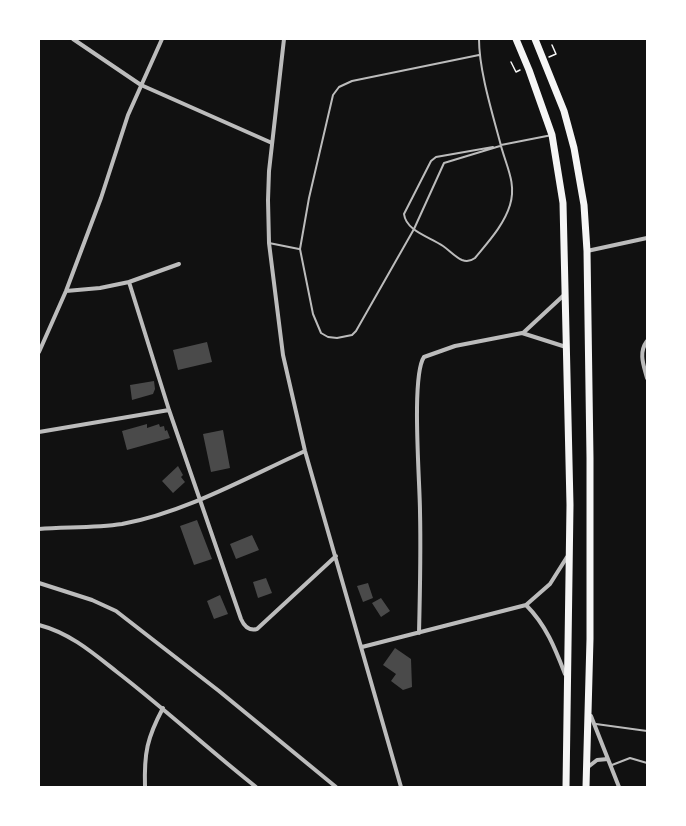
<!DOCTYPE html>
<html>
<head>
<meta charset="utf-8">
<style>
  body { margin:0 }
  #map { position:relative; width:686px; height:826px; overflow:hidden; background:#111; font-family:Lora,serif }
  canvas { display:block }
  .frame { position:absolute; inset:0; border:40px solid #fff; pointer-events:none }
</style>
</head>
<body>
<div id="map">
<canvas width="686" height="826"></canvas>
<div class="frame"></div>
</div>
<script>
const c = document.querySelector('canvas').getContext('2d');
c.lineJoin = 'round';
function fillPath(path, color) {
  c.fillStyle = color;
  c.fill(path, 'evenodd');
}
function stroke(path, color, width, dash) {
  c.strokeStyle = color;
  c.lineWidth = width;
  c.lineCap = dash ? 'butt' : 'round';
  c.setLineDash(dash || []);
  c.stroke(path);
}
const building = new Path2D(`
  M 207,342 L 212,362 L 178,370 L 173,350 Z
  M 154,381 L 155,389 L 153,394 L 132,400 L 130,385 Z
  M 147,424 L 147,428 L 159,424 L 160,427 L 164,426 L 165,431 L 167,430 L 170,438 L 127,450 L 122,431 Z
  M 223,430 L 230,468 L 211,472 L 203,434 Z
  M 178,466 L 183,475 L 181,477 L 185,482 L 173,493 L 162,481 Z
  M 197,520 L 212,559 L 194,565 L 180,526 Z
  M 252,535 L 259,550 L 236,559 L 230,544 Z
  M 266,578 L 272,593 L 258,598 L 253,582 Z
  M 368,583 L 373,598 L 363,602 L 357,586 Z
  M 220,595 L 228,614 L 214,619 L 207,601 Z
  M 381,598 L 390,611 L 381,617 L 372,603 Z
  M 395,648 L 411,659 L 412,687 L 403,690 L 391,681 L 396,674 L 383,665 Z`);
const path = new Path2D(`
  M 549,57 L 556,54 L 552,45
  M 511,62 L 516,72 L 520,70`);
const service = new Path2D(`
  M 479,39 C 479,70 492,112 500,142 C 505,164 517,182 510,205 C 504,225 488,242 475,258 C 471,261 467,262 462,260 C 455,257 449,250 443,246 C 430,237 406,231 404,214 L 431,161 L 436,157 L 493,147
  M 479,55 L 352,81 L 339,87 L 333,95 L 309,198 L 300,249 L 313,314 L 321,333 L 328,337 L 337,338 L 352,335 L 356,331 L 414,229 L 444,163 L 500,146
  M 501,145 L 552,135
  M 269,243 L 299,249
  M 596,724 L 647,731
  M 612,765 L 630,758 L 647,763`);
const minor = new Path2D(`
  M 73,39 L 141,85 L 272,143
  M 284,39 L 269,171 L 268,200 L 269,243 L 283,355 L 305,451 L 401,787
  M 587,251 L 647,238
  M 129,282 L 179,264
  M 66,291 L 100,288 L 129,282 L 169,410 L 241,619 C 244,626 249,631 257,629 L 336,556
  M 523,333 L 564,295
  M 647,341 C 638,353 644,366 647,378
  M 39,352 L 66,291 L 101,198 L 128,115 L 162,39
  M 39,432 L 169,410
  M 39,529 C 66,527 95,528 122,524 C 184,513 248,477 305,451
  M 39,583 L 92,600 L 116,611 L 219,691 L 336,787
  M 526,605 C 546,625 555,648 565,674
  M 39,625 C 70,633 93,653 117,672 C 165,709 209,750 256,787
  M 419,633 C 420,593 421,553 420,512 C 420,483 411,376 424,357 L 455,346 L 522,333 L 566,347
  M 362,647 L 526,605 L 550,584 L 567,557
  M 591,716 L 619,787
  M 588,767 L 597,760 L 608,759
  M 145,787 C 144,753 147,738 163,708`);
const trunk = new Path2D(`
  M 516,39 L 529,70 L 552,135 L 563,203 L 570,505 L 566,787
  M 535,39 L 564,111 L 574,148 L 584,205 L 587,251 L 590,458 L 590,639 L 586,787`);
fillPath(building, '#4a4a4a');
stroke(path, '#f5f5f5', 1.5);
stroke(service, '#bcbcbc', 2);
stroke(minor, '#bcbcbc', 4);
stroke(trunk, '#f5f5f5', 7);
</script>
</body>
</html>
